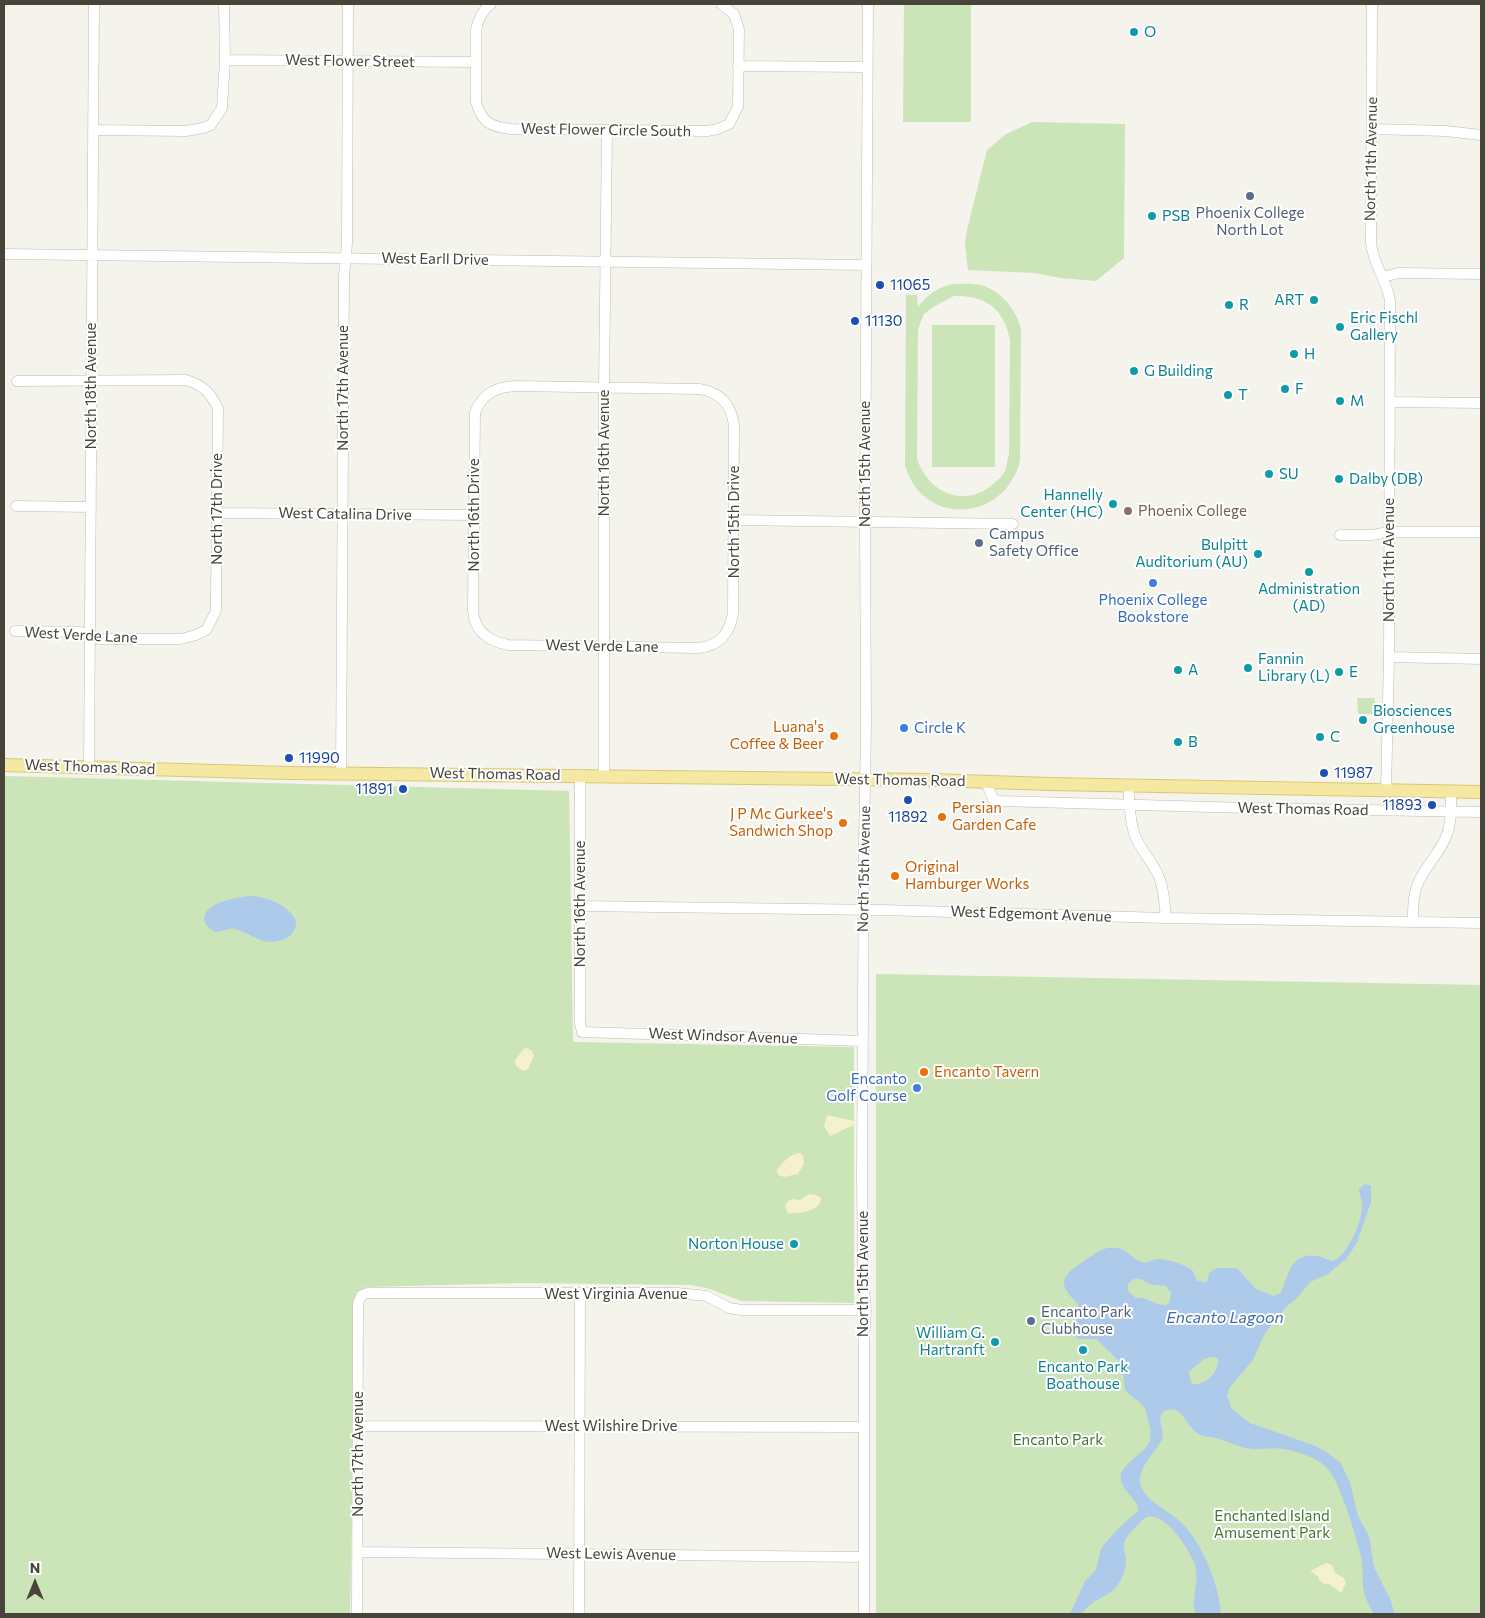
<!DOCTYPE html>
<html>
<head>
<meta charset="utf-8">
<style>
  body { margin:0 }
  #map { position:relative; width:1485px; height:1618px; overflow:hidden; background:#f4f3ec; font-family:Commissioner,sans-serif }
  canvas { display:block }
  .frame { position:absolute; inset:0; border:5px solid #48443a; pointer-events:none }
  .north { position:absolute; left:10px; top:1558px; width:50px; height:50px; -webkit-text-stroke:4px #fff; paint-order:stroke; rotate:0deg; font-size:14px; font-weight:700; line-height:20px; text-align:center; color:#48443a }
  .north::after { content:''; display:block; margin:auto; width:18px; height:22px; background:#48443a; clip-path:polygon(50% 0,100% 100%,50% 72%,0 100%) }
</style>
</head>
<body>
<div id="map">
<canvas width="1485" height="1618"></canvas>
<div class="frame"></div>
<div class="north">N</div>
</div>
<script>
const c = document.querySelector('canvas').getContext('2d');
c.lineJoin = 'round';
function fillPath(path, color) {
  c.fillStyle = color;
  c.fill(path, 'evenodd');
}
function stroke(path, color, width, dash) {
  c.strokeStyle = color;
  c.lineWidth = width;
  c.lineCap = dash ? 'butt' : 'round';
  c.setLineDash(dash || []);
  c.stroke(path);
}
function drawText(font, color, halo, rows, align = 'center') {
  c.font = font + ' Commissioner,sans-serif';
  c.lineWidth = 4;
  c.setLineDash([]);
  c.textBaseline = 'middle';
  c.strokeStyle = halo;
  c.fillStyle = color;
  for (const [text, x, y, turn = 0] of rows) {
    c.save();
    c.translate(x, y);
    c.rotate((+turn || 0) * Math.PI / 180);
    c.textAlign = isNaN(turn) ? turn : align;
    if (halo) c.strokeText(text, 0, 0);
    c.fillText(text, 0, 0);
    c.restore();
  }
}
const green = new Path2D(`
  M 904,4 L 971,4 L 971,122 L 903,122 Z
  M 1032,122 L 1125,124 L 1124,258 L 1096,281 L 1060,278 L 1035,273 L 968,270 L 965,243 L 967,230 L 987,150 L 1006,134 Z
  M 952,284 C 962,284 974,283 984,286 C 1003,293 1016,310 1021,329 L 1020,461 C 1004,523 922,527 905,465 L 906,295 L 917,295 L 918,307 C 926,295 938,288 952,284 ZM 954,296 C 985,295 1004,308 1010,340 L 1009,455 C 1007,460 1007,466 1005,471 C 1003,476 996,481 992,485 C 963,509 928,492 917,459 L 918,329 L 924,314 L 933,307 Z
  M 932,325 L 995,325 L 995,467 L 932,467 Z
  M 1357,698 L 1375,698 L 1375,714 L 1358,714 Z
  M 4,776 L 569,791 L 573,1042 L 854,1047 L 854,1303 L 741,1301 L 710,1289 L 691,1285 L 522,1283 L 366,1287 L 356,1292 L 350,1614 L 4,1614 Z
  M 876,974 L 1481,985 L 1481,1614 L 876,1614 Z`);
const sand = new Path2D(`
  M 527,1048 L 532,1051 L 534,1056 L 528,1069 L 523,1071 L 516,1066 L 515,1061 L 523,1049 Z
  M 827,1115 L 854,1121 L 854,1125 L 830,1136 L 824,1126 Z
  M 800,1153 L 803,1155 L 804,1164 L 798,1174 L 784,1177 L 778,1175 L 777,1170 C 781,1163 792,1153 800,1153 Z
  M 809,1194 L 816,1195 L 821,1198 C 822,1212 798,1213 788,1214 L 785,1206 L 788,1201 L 793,1199 L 800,1200 Z
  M 1326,1563 L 1332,1565 L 1335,1573 L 1344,1578 L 1346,1583 L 1341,1593 L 1328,1583 L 1326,1585 L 1318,1579 L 1319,1577 L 1310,1571 Z`);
const water = new Path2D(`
  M 253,896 C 269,898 289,905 296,921 C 296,930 293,935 284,939 C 263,948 254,934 235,929 C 229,927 223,932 216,932 C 211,930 207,927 205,922 C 198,903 241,896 253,896 Z
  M 1365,1184 L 1371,1186 L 1371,1202 L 1357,1242 L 1351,1252 L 1345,1260 L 1328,1274 L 1310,1282 L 1298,1297 L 1285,1308 L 1265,1333 L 1253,1360 L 1230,1387 L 1227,1396 L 1232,1409 L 1250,1423 L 1313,1445 L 1325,1451 L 1340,1462 L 1350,1482 L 1358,1516 L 1369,1536 L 1374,1567 L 1390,1599 L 1395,1614 L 1374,1614 C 1369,1606 1364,1596 1363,1586 C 1362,1576 1363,1566 1361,1556 C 1356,1536 1340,1482 1327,1468 C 1320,1459 1294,1450 1283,1449 C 1273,1447 1262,1450 1252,1449 C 1237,1448 1224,1438 1209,1437 C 1183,1435 1188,1402 1164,1411 C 1155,1421 1166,1428 1162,1439 C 1156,1452 1141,1464 1140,1479 C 1139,1498 1166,1509 1177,1519 C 1201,1538 1219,1584 1221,1614 L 1196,1614 C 1190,1599 1200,1582 1195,1565 C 1190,1551 1166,1512 1147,1517 C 1143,1518 1128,1535 1126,1539 C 1121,1547 1126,1553 1126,1561 C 1126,1568 1123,1577 1119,1583 C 1110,1598 1093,1597 1082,1614 L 1070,1614 L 1085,1581 L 1096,1570 L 1100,1552 L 1104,1544 L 1122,1525 L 1138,1511 C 1139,1497 1118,1491 1121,1474 C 1122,1470 1125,1467 1128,1464 C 1143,1448 1155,1449 1149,1423 C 1147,1417 1147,1410 1142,1405 C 1138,1399 1129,1396 1125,1390 L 1122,1364 L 1096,1339 L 1078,1339 L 1072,1332 L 1079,1312 L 1078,1304 C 1056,1283 1061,1276 1084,1261 C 1091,1257 1099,1249 1108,1248 C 1128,1246 1129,1258 1142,1262 C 1148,1264 1151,1260 1157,1259 C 1164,1258 1188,1265 1193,1271 C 1195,1275 1195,1278 1198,1281 L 1206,1282 L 1208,1279 L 1209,1273 L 1217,1268 L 1237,1268 L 1256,1289 L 1274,1296 L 1280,1293 L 1282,1290 C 1290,1270 1292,1252 1318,1256 C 1324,1257 1328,1261 1333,1261 C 1348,1255 1363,1219 1362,1205 C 1362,1199 1359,1194 1359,1189 ZM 1135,1279 L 1141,1279 L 1149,1284 L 1166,1286 L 1171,1293 L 1170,1300 L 1168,1304 C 1157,1308 1147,1296 1136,1298 L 1128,1291 C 1127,1285 1129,1281 1135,1279 ZM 1213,1357 L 1218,1358 C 1219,1372 1207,1385 1193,1384 L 1191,1382 L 1189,1372 L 1204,1359 Z`);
const minor = new Path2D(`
  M 491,4 C 483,10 478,19 476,30 L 476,102 C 482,123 491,127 512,129 L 707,131 L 718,129 L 729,124 L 738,107 L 739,30 L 734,14 L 721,4
  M 1372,4 L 1371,243 C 1373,264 1386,279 1390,300 L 1389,657 L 1386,791
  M 225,60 L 476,62
  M 738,66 L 867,67
  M 1372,129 L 1446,131 L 1481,135
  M 93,130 L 186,131 L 203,128 L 211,125 L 222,108 L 225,60 L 224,4
  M 4,254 L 866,265
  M 1383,277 L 1398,273 L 1481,274
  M 516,386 L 699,389 C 720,392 731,404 734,425 L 733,613 C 730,634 719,646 698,648 L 508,645 C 488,641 474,631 473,610 L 475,413 C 482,393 496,387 516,386 Z
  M 1390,402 L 1481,403
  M 16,506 L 91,507
  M 217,513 L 474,515
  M 734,520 L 1013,524
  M 1340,535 L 1372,535 L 1389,532 L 1481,532
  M 15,631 L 81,632 L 98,639 L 181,639 L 196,635 L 206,630 L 216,611 L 216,596 L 218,409 C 211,393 203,385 186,380 L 17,381
  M 1389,657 L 1481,659
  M 89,768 L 94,4
  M 341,773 L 344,276 L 347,243 L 348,4
  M 580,775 L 580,1023 L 582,1032 L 863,1041
  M 604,775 L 604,388 L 607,130
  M 986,782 L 993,799 L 999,801 L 1247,808 L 1481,812
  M 1128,786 C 1130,803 1129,820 1135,836 C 1140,848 1149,858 1155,869 C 1164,884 1164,901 1166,918
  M 580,906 L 881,910 L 1166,918 L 1481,923
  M 1413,922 C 1413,908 1413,894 1419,881 C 1427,864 1441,852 1447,834 C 1452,821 1451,806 1451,792
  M 358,1426 L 864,1427
  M 358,1552 L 864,1557
  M 357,1614 L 358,1303 L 362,1295 L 368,1293 L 677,1293 L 707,1296 L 729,1308 L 742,1310 L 866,1310
  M 579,1614 L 580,1293
  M 864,1614 L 864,1339 L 866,1310 L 863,1281 L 862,1175 L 864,845 L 866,725 L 865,522 L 868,4`);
const major = new Path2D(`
  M 4,765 L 289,773 L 932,780 L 1050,784 L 1481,792`);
const markers = [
  [1134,32,5,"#0f9aa8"],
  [1250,196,5,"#5c6f8a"],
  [1152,216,5,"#0f9aa8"],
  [880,285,5,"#1a4fb4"],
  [1314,300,5,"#0f9aa8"],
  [1229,305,5,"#0f9aa8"],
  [855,321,5,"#1a4fb4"],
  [1340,327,5,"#0f9aa8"],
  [1294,354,5,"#0f9aa8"],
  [1134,371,5,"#0f9aa8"],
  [1285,389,5,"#0f9aa8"],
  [1228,395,5,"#0f9aa8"],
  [1340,401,5,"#0f9aa8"],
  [1269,474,5,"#0f9aa8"],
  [1339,479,5,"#0f9aa8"],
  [1113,504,5,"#0f9aa8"],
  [1128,511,5,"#8d6e63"],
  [979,543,5,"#5c6f8a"],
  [1258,554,5,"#0f9aa8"],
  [1309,572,5,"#0f9aa8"],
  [1153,583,5,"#3f7fe0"],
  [1248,668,5,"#0f9aa8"],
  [1178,670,5,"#0f9aa8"],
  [1339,672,5,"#0f9aa8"],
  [1363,720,5,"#0f9aa8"],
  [904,728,5,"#3f7fe0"],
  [834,736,5,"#e8710a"],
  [1320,737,5,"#0f9aa8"],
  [1178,742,5,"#0f9aa8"],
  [289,758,5,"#1a4fb4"],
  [1324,773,5,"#1a4fb4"],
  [403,789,5,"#1a4fb4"],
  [908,800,5,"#1a4fb4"],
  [1432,805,5,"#1a4fb4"],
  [942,817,5,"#e8710a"],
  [843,823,5,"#e8710a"],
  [895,876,5,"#e8710a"],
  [924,1072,5,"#e8710a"],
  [917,1088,5,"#3f7fe0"],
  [794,1244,5,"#0f9aa8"],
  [1031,1321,5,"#5c6f8a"],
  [995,1342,5,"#0f9aa8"],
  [1083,1350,5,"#0f9aa8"]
];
const cultureNames = [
  ["O",1144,32],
  ["PSB",1162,216],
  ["ART",1304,300,"right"],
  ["R",1239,305],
  ["Eric Fischl",1350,318],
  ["Gallery",1350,335],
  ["H",1304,354],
  ["G Building",1144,371],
  ["F",1295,389],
  ["T",1238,395],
  ["M",1350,401],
  ["SU",1279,474],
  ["Dalby (DB)",1349,479],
  ["Hannelly",1103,495,"right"],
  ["Center (HC)",1103,512,"right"],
  ["Bulpitt",1248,545,"right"],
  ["Auditorium (AU)",1248,562,"right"],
  ["Administration",1309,589,"center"],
  ["(AD)",1309,606,"center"],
  ["Fannin",1258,659],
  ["Library (L)",1258,676],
  ["A",1188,670],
  ["E",1349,672],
  ["Biosciences",1373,711],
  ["Greenhouse",1373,728],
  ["C",1330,737],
  ["B",1188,742],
  ["Norton House",784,1244,"right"],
  ["William G.",985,1333,"right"],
  ["Hartranft",985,1350,"right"],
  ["Encanto Park",1083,1367,"center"],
  ["Boathouse",1083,1384,"center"]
];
const streetNames = [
  ["West Flower Street",350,61,1],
  ["West Flower Circle South",606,130,1],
  ["North 11th Avenue",1371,159,-89],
  ["West Earll Drive",435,259,1],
  ["North 18th Avenue",91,386,-90],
  ["North 17th Avenue",343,388,-90],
  ["North 16th Avenue",604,453,-90],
  ["North 15th Avenue",865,464,-90],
  ["North 17th Drive",217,509,-90],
  ["West Catalina Drive",345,514,1],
  ["North 16th Drive",474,515,-90],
  ["North 15th Drive",734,522,-90],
  ["North 11th Avenue",1389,560,-90],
  ["West Verde Lane",81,635,3],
  ["West Verde Lane",602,646,1],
  ["West Thomas Road",90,767,2],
  ["West Thomas Road",495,774,1],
  ["West Thomas Road",900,780,1],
  ["West Thomas Road",1303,809,1],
  ["North 15th Avenue",864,869,-89],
  ["North 16th Avenue",580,904,-90],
  ["West Edgemont Avenue",1031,914,2],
  ["West Windsor Avenue",723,1036,2],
  ["North 15th Avenue",863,1274,-90],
  ["West Virginia Avenue",616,1294],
  ["West Wilshire Drive",611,1426],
  ["North 17th Avenue",358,1454,-90],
  ["West Lewis Avenue",611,1554,1]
];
const serviceNames = [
  ["Phoenix College",1250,213,"center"],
  ["North Lot",1250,230,"center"],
  ["Campus",989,534],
  ["Safety Office",989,551],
  ["Encanto Park",1041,1312],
  ["Clubhouse",1041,1329]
];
const transitNames = [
  ["11065",890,285],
  ["11130",865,321],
  ["11990",299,758],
  ["11987",1334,773],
  ["11891",393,789,"right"],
  ["11893",1422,805,"right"],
  ["11892",908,817,"center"]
];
const educationNames = [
  ["Phoenix College",1138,511]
];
const shopNames = [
  ["Phoenix College",1153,600],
  ["Bookstore",1153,617],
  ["Circle K",914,728,"left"],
  ["Encanto",907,1079,"right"],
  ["Golf Course",907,1096,"right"]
];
const foodNames = [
  ["Luana's",824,727,"right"],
  ["Coffee & Beer",824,744,"right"],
  ["Persian",952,808],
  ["Garden Cafe",952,825],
  ["J P Mc Gurkee's",833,814,"right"],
  ["Sandwich Shop",833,831,"right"],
  ["Original",905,867],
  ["Hamburger Works",905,884],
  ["Encanto Tavern",934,1072]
];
const parkNames = [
  ["Encanto Park",1058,1440],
  ["Enchanted Island",1272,1516],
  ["Amusement Park",1272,1533]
];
const waterNames = [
  ["Encanto Lagoon",1225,1318]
];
fillPath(green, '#cbe4b8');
fillPath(sand, '#f4f1cc');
fillPath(water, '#aecaeb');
stroke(minor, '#bfbbaf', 11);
stroke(major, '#dac874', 14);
stroke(minor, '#fff', 10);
stroke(major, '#f5e8a3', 12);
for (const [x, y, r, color] of markers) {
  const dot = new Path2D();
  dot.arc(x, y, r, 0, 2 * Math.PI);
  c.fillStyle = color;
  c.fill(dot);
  stroke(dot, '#fff', 2);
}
drawText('15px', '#0d838f', '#fff', cultureNames, 'left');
drawText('15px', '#48443a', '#fff', streetNames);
drawText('15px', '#4e5e75', '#fff', serviceNames, 'left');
drawText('15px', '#164399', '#fff', transitNames, 'left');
drawText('15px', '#785e54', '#fff', educationNames, 'left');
drawText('15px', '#366cbe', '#fff', shopNames);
drawText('15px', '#c56008', '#fff', foodNames, 'left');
drawText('15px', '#437531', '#fff', parkNames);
drawText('italic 16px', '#3c6eab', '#fff', waterNames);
</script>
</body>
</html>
